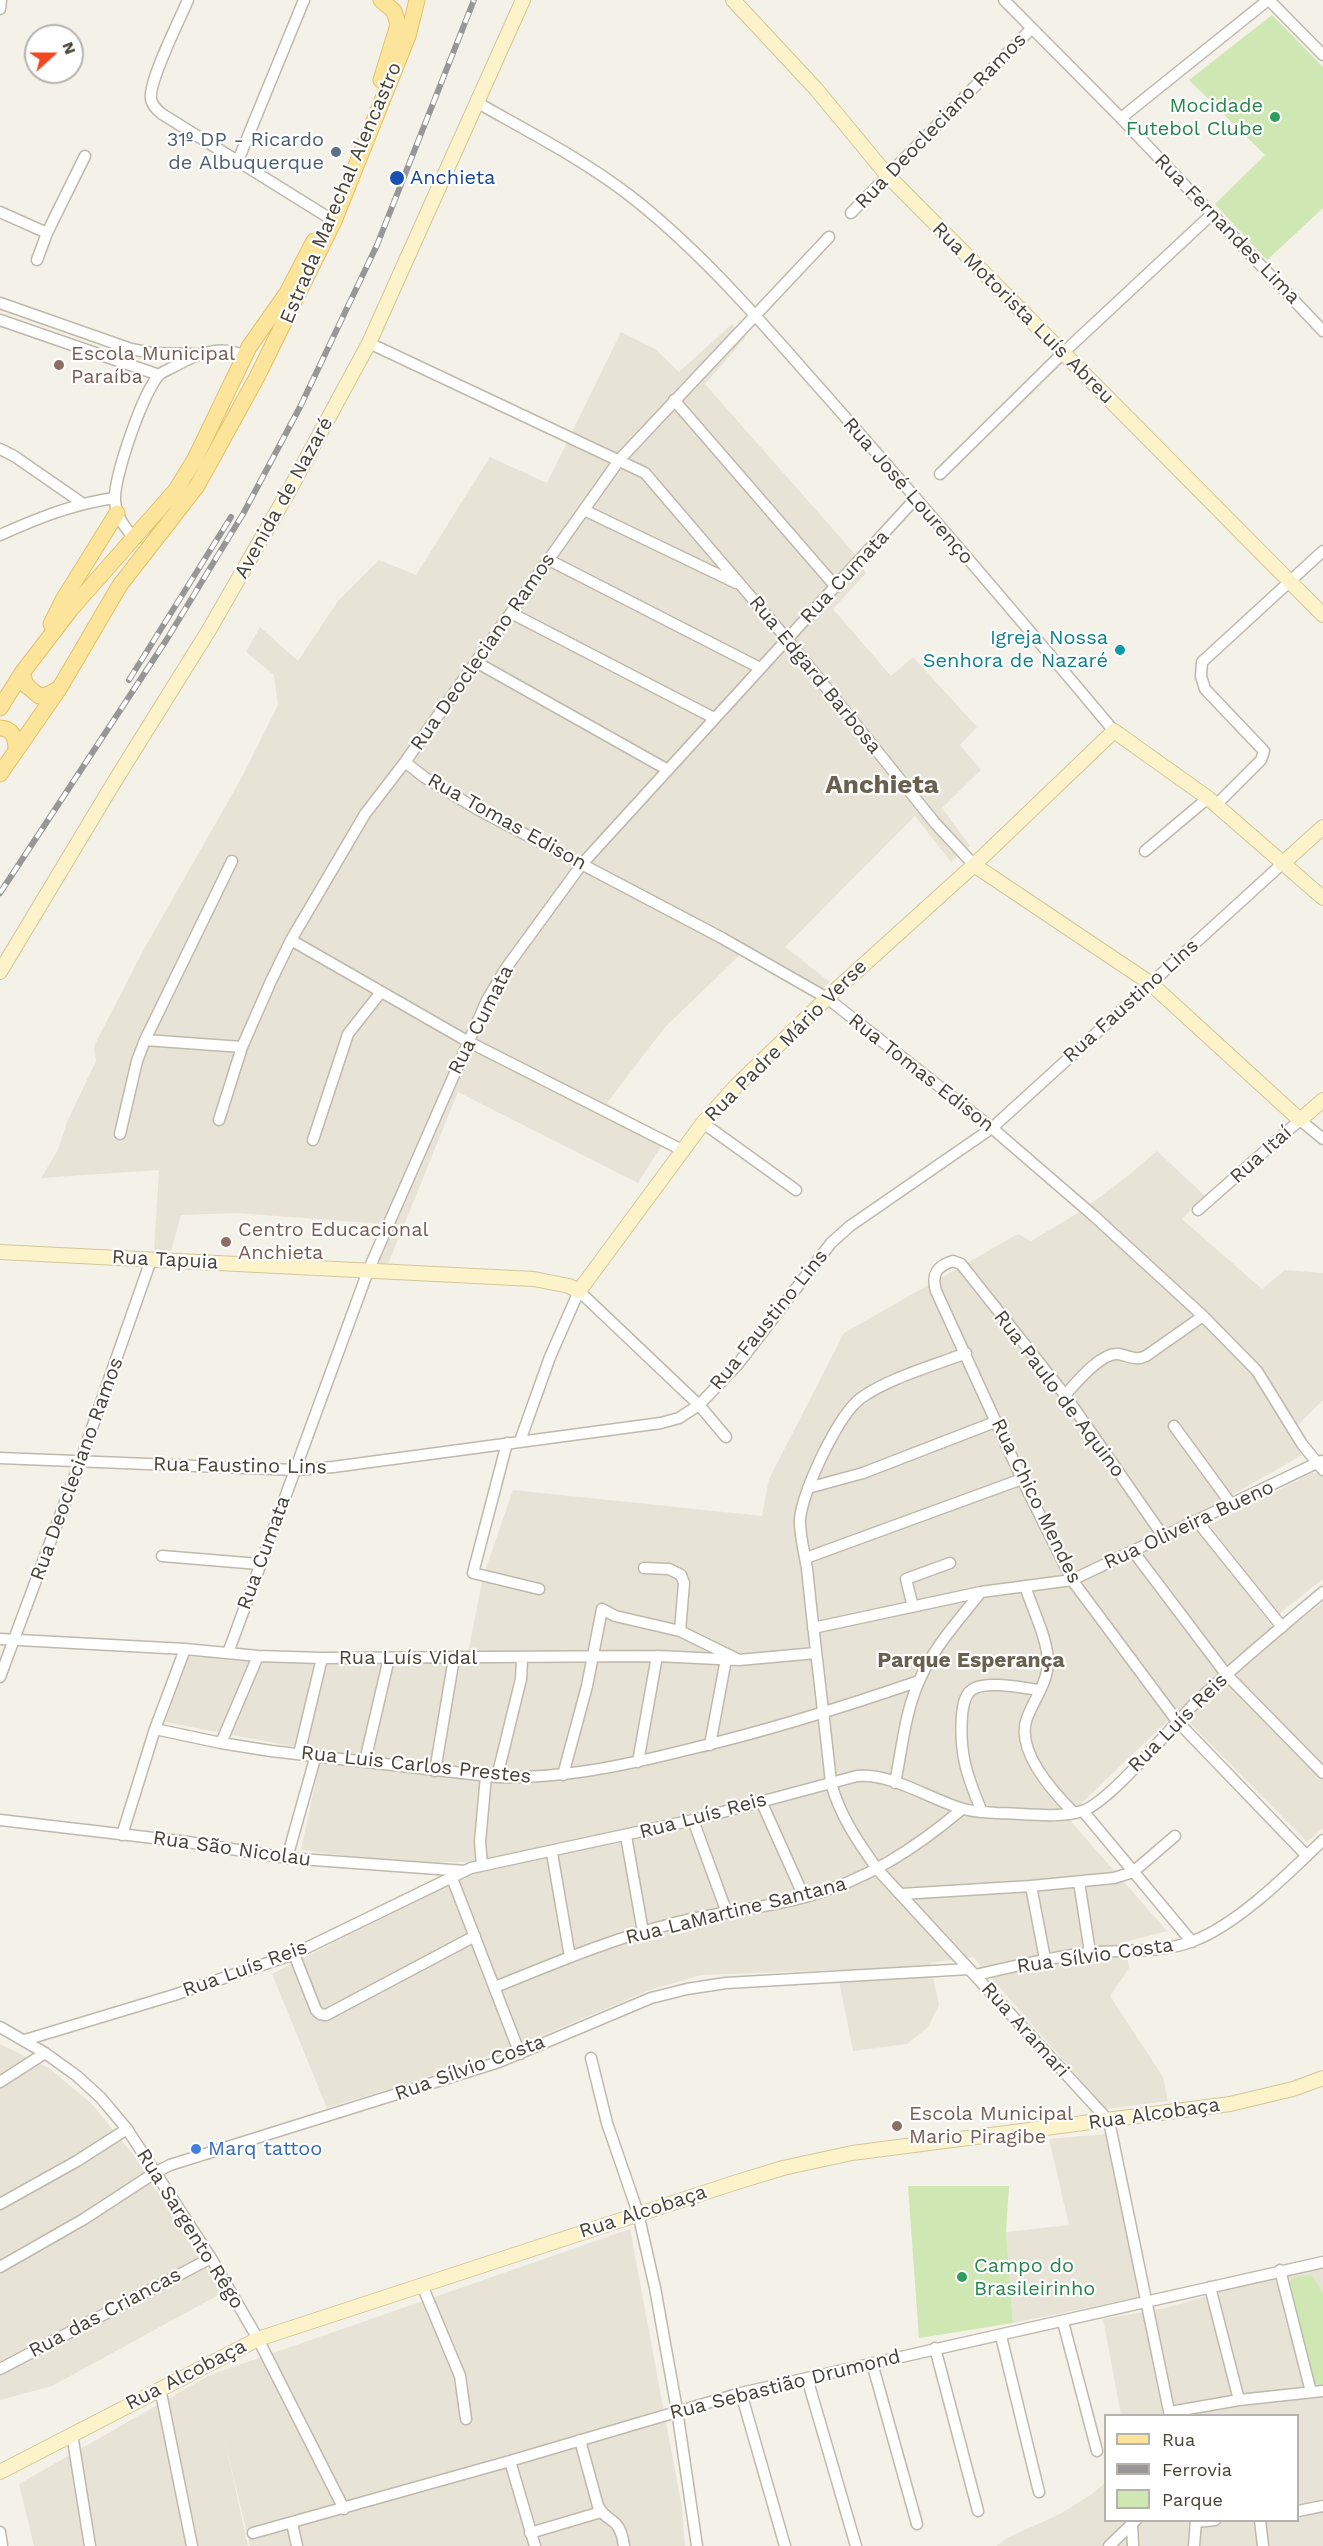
<!DOCTYPE html>
<html>
<head>
<meta charset="utf-8">
<style>
  body { margin:0 }
  #map { position:relative; width:1323px; height:2546px; overflow:hidden; background:#f4f1e9; font-family:"Work Sans",sans-serif }
  canvas { display:block }
  .legend { position:absolute; left:1104px; top:2414px; width:195px; height:108px; box-sizing:border-box; background:#fff; border:2px solid #b6b3af; margin:0; padding:8px 10px; list-style:none; font-size:18px; color:#484237 }
  .legend li { display:flex; align-items:center; gap:12px; height:30px }
  .legend b { width:30px; border:2px solid #b6b3af }
  .north { position:absolute; left:24px; top:24px; width:60px; height:60px; box-sizing:border-box; background:#fff; border:2px solid #b6b3af; border-radius:50%; rotate:69deg; font-size:16px; font-weight:700; line-height:24px; text-align:center; color:#484237 }
  .north::after { content:''; display:block; margin:auto; width:21px; height:27px; background:#f5471f; clip-path:polygon(50% 0,100% 100%,50% 72%,0 100%) }
</style>
</head>
<body>
<div id="map">
<canvas width="1323" height="2546"></canvas>
<ul class="legend">
<li><b style="height:8px;background:#fce49a"></b>Rua</li>
<li><b style="height:8px;background:#979797"></b>Ferrovia</li>
<li><b style="height:16px;background:#cee7b3"></b>Parque</li>
</ul>
<div class="north">N</div>
</div>
<script>
const c = document.querySelector('canvas').getContext('2d');
c.lineJoin = 'round';
function fillPath(path, color) {
  c.fillStyle = color;
  c.fill(path, 'evenodd');
}
function stroke(path, color, width, dash) {
  c.strokeStyle = color;
  c.lineWidth = width;
  c.lineCap = dash ? 'butt' : 'round';
  c.setLineDash(dash || []);
  c.stroke(path);
}
function drawText(font, color, halo, rows, align = 'center') {
  c.font = font + ' "Work Sans",sans-serif';
  c.lineWidth = 4.5;
  c.setLineDash([]);
  c.textBaseline = 'middle';
  c.strokeStyle = halo;
  c.fillStyle = color;
  for (const [text, x, y, turn = 0] of rows) {
    c.save();
    c.translate(x, y);
    c.rotate((+turn || 0) * Math.PI / 180);
    c.textAlign = isNaN(turn) ? turn : align;
    if (halo) c.strokeText(text, 0, 0);
    c.fillText(text, 0, 0);
    c.restore();
  }
}
const residential = new Path2D(`
  M 732,324 L 745,338 L 705,384 L 854,553 L 866,573 L 833,609 L 891,676 L 913,657 L 977,727 L 960,745 L 981,770 L 942,808 L 970,846 L 951,862 L 915,816 L 785,947 L 830,982 L 813,998 L 740,955 L 665,1027 L 607,1103 L 667,1137 L 638,1183 L 458,1092 L 388,1264 L 367,1261 L 383,1224 L 237,1213 L 181,1215 L 171,1251 L 154,1251 L 159,1170 L 41,1178 L 58,1150 L 67,1122 L 96,1061 L 94,1046 L 144,949 L 242,777 L 278,705 L 274,675 L 246,652 L 260,627 L 298,661 L 338,601 L 379,560 L 416,575 L 490,457 L 547,483 L 621,332 L 655,349 L 679,372 Z
  M 1157,1151 L 1205,1196 L 1182,1219 L 1262,1289 L 1285,1270 L 1323,1273 L 1323,1400 L 1288,1435 L 1302,1455 L 1192,1518 L 1279,1636 L 1323,1602 L 1323,1828 L 1307,1842 L 1178,1711 L 1067,1817 L 1167,1931 L 1125,1942 L 1129,1968 L 1110,1996 L 1163,2077 L 1168,2101 L 1106,2109 L 973,1957 L 930,1963 L 939,2005 L 928,2027 L 907,2044 L 853,2051 L 837,1970 L 701,1975 L 650,1990 L 522,2044 L 418,2080 L 327,2108 L 272,1974 L 470,1874 L 466,1862 L 402,1863 L 301,1850 L 322,1752 L 165,1722 L 188,1656 L 255,1662 L 466,1663 L 483,1577 L 513,1490 L 762,1516 L 769,1479 L 844,1333 L 1018,1234 L 1031,1241 L 1078,1213 L 1124,1179 Z
  M 1312,1473 L 1323,1474 L 1323,1579 L 1279,1614 L 1209,1525 Z
  M 0,2044 L 49,2068 L 93,2105 L 135,2157 L 222,2293 L 52,2386 L 0,2400 Z
  M 1106,2134 L 1140,2297 L 1013,2323 L 1006,2232 L 1069,2225 L 1049,2139 Z
  M 630,2229 L 682,2508 L 685,2546 L 250,2546 L 224,2437 L 248,2546 L 34,2546 L 19,2484 L 210,2375 Z
  M 1323,2262 L 1323,2546 L 996,2546 L 1007,2538 L 1060,2514 L 1092,2494 L 1105,2483 L 1106,2520 L 1298,2520 L 1298,2416 L 1121,2415 L 1103,2319 L 1165,2308 Z`);
const green = new Path2D(`
  M 1272,15 L 1323,67 L 1323,208 L 1267,260 L 1215,204 L 1265,155 L 1189,80 Z
  M 908,2186 L 1009,2186 L 1006,2232 L 1013,2323 L 919,2338 Z
  M 1312,2275 L 1323,2293 L 1323,2386 L 1315,2387 L 1290,2283 L 1292,2278 Z`);
const street = new Path2D(`
  M 188,0 C 180,19 148,82 151,99 C 152,105 157,110 162,114 L 334,221
  M 1004,0 L 1121,118 L 1323,331
  M 1269,0 L 1323,55
  M 0,9 L 1,0
  M 478,103 C 529,132 582,159 629,195 C 705,254 767,329 831,401 C 927,510 1021,620 1114,731
  M 1121,118 L 1268,0
  M 237,163 L 304,0
  M 0,212 L 47,233
  M 851,213 L 1031,29
  M 37,260 L 47,233 L 85,156
  M 0,303 L 131,349 L 152,353 L 196,354
  M 0,320 L 159,375
  M 369,343 L 645,473 L 787,639 L 935,823 L 974,865
  M 674,400 L 836,587
  M 0,449 L 14,456 L 82,503
  M 940,474 L 1063,353 L 1212,214
  M 584,510 L 736,583
  M 0,535 C 38,518 73,504 114,498
  M 133,537 C 124,526 116,516 115,501 C 113,479 143,392 159,375 C 162,372 170,369 175,366 C 197,354 220,344 244,356
  M 549,560 L 760,668
  M 511,613 L 714,718
  M 476,662 L 668,770
  M 405,762 L 424,777 L 477,809 L 722,938 L 827,998 L 992,1128 L 1094,1216 L 1203,1316 L 1257,1371 L 1302,1444 L 1323,1470
  M 1216,805 L 1261,760 L 1264,751 L 1205,689 L 1201,676 L 1202,662 L 1323,551
  M 1145,851 L 1208,798
  M 291,940 L 467,1041 L 684,1151
  M 145,1040 L 232,861
  M 219,1120 L 242,1047 L 271,981 L 291,940 L 365,814 L 405,762 L 620,459 L 829,237
  M 703,1123 L 796,1190
  M 120,1134 L 137,1061 L 145,1040 L 242,1047
  M 313,1140 L 348,1034 L 381,992
  M 1198,1210 L 1300,1120 L 1323,1139
  M 966,1353 C 933,1366 889,1378 861,1398 C 838,1415 802,1492 800,1519 C 799,1536 807,1561 808,1578 C 815,1647 824,1715 831,1783 C 840,1816 858,1842 878,1870 L 1109,2121 L 1170,2416
  M 1065,1395 C 1076,1383 1101,1352 1118,1354 C 1129,1356 1136,1361 1146,1356 L 1203,1316
  M 1174,1426 L 1231,1504
  M 520,1441 L 550,1357 L 579,1291 L 699,1405 L 726,1437
  M 507,1443 L 473,1573 L 539,1589
  M 0,1458 L 295,1470 L 333,1467 L 661,1423 L 679,1418 L 699,1405 L 738,1364 L 831,1243 L 850,1226 L 992,1128 L 1282,864
  M 808,1488 L 863,1473 L 995,1422
  M 1197,1521 L 1282,1627
  M 1163,1536 L 1065,1395 L 961,1264 L 953,1261 C 937,1266 931,1274 936,1291 L 1022,1479 L 1072,1580 L 1177,1721 L 1307,1856
  M 1133,1551 L 1226,1674 L 1323,1773
  M 162,1556 L 259,1564
  M 806,1558 L 1022,1479
  M 644,1568 L 669,1569 L 681,1575 L 684,1583 L 680,1631
  M 1025,1586 C 1032,1608 1048,1640 1048,1662 C 1048,1681 1034,1700 1027,1718 C 1015,1750 1053,1792 1074,1813
  M 913,1607 L 906,1579 L 950,1563
  M 813,1628 L 981,1592 L 1072,1580 L 1321,1461
  M 0,1639 L 185,1649 L 258,1656 L 322,1658 L 657,1656 L 739,1660 L 816,1653
  M 228,1653 L 368,1271 L 487,1000 L 506,968 L 582,864 L 916,498
  M 0,1677 L 80,1462 L 151,1260
  M 155,1729 L 221,1743 L 271,1751 L 497,1777 C 560,1779 622,1766 682,1751 C 763,1732 841,1708 919,1681
  M 221,1743 L 258,1656
  M 710,1745 L 726,1659
  M 299,1754 L 322,1658
  M 365,1761 L 389,1658
  M 638,1762 L 657,1656
  M 435,1771 L 454,1658
  M 563,1775 L 587,1686 L 602,1609 L 615,1616 L 680,1631 L 737,1659
  M 497,1777 L 521,1679 L 522,1659
  M 895,1783 C 902,1749 905,1711 920,1679 C 934,1647 959,1620 981,1592
  M 761,1801 L 804,1897
  M 1083,1811 L 1192,1942
  M 982,1812 C 967,1776 959,1754 962,1715 C 963,1705 965,1692 975,1688 C 990,1681 1022,1688 1039,1690
  M 0,1820 L 188,1842 L 287,1858 L 465,1871
  M 693,1820 L 727,1913
  M 122,1835 L 155,1729 L 185,1649
  M 626,1836 L 643,1932
  M 552,1853 L 570,1957
  M 287,1858 L 316,1755
  M 482,1865 L 480,1842 L 486,1776
  M 452,1878 L 520,2054
  M 1079,1882 L 1090,1952
  M 1031,1886 L 1045,1959
  M 901,1894 L 1031,1886 L 1114,1878 L 1133,1872 L 1175,1836
  M 294,1954 L 316,2010 L 320,2014 L 326,2015 L 475,1936
  M 975,1975 C 1013,1967 1050,1957 1088,1953 C 1122,1949 1160,1954 1193,1941 C 1237,1925 1289,1873 1323,1840
  M 495,1987 C 553,1964 611,1939 671,1924 C 715,1912 761,1909 805,1897 C 865,1881 915,1849 962,1809
  M 0,2027 L 45,2053 L 77,2076 L 101,2098 L 127,2129 L 211,2258 L 258,2339 L 344,2509
  M 25,2040 L 174,1995 L 294,1954 L 471,1868 L 693,1820 L 857,1776 C 891,1773 928,1798 960,1808 C 972,1812 984,1812 996,1813 C 1021,1813 1059,1819 1082,1811 C 1109,1803 1172,1726 1196,1702 C 1237,1664 1280,1628 1323,1592
  M 591,2058 L 607,2123 L 638,2213 L 655,2288 L 677,2410 L 697,2546
  M 0,2082 L 45,2053
  M 0,2204 L 77,2161 L 127,2129
  M 0,2267 L 84,2219 L 156,2172 L 170,2165 L 499,2062 L 651,1998 L 687,1989 L 726,1983 L 969,1969
  M 1280,2270 L 1311,2392
  M 422,2285 L 460,2376 L 466,2419
  M 1210,2287 L 1239,2400
  M 1063,2322 L 1097,2451
  M 1001,2336 L 1039,2492
  M 935,2348 L 978,2511
  M 872,2363 L 917,2524
  M 0,2369 L 211,2258
  M 807,2378 L 856,2546
  M 160,2388 L 192,2546
  M 741,2393 L 785,2546
  M 1170,2412 L 1239,2400 L 1323,2391
  M 72,2434 L 90,2546
  M 580,2440 L 598,2506 C 609,2526 619,2514 624,2546
  M 510,2461 L 535,2546
  M 1298,2511 L 1323,2506
  M 1260,2520 L 1263,2546
  M 1196,2522 L 1215,2520
  M 292,2523 L 297,2546
  M 1132,2524 L 1133,2546
  M 0,2532 L 2,2546
  M 253,2533 L 510,2461 L 741,2393 L 1323,2262
  M 530,2533 L 601,2512
  M 1109,2546 L 1136,2520
  M 1194,2546 L 1196,2520`);
const secondary = new Path2D(`
  M 733,0 L 816,89 L 887,175 L 1323,615
  M 1282,864 L 1323,827
  M 974,865 L 1150,983 L 1300,1120 L 1323,1100
  M 0,972 L 113,784 L 209,630 L 290,489 L 369,343 L 523,0
  M 0,1252 L 534,1279 L 569,1286 L 579,1291 L 703,1123 L 736,1086 L 827,998 L 974,865 L 1114,731 L 1208,798 L 1323,898
  M 0,2472 L 258,2339 L 737,2182 L 783,2168 L 852,2153 L 1230,2104 L 1293,2089 L 1323,2078`);
const primary = new Path2D(`
  M 381,80 L 398,25 L 394,11 L 381,0
  M 51,624 L 63,600 L 117,513
  M 22,673 L 26,685 L 39,696 L 47,695 L 58,689
  M 0,708 L 22,673 L 71,609 L 176,490 L 195,459 L 249,347 L 287,293 L 314,241
  M 0,728 C 13,728 16,739 16,750
  M 0,774 L 59,689 L 120,585 L 197,486 L 257,377 L 334,221 L 408,36 L 417,0`);
const rail = new Path2D(`
  M 129,680 L 231,517
  M 0,893 L 167,639 L 243,514 L 300,407 L 377,245 L 474,0`);
const markers = [
  [1275,117,6,"#2e9e5b"],
  [336,152,6,"#5c6f8a"],
  [397,178,8,"#1a4fb4"],
  [59,365,6,"#8d6e63"],
  [1120,650,6,"#0f9aa8"],
  [226,1242,6,"#8d6e63"],
  [897,2126,6,"#8d6e63"],
  [196,2149,6,"#3f7fe0"],
  [962,2277,6,"#2e9e5b"]
];
const leisureNames = [
  ["Mocidade",1263,106],
  ["Futebol Clube",1263,129],
  ["Campo do",974,2266,"left"],
  ["Brasileirinho",974,2289,"left"]
];
const streetNames = [
  ["Rua Deocleciano Ramos",941,121,-46],
  ["Estrada Marechal Alencastro",341,193,-67],
  ["Rua Fernandes Lima",1227,229,46],
  ["Rua Motorista Luís Abreu",1023,313,45],
  ["Rua José Lourenço",908,491,49],
  ["Avenida de Nazaré",284,498,-61],
  ["Rua Cumata",845,577,-47],
  ["Rua Deocleciano Ramos",483,652,-55],
  ["Rua Edgard Barbosa",815,675,51],
  ["Rua Tomas Edison",507,822,29],
  ["Rua Faustino Lins",1131,1001,-42],
  ["Rua Cumata",481,1020,-63],
  ["Rua Padre Mário Verse",786,1041,-45],
  ["Rua Tomas Edison",921,1073,38],
  ["Rua Itaí",1261,1155,-42],
  ["Rua Tapuia",165,1260,3],
  ["Rua Faustino Lins",769,1320,-51],
  ["Rua Paulo de Aquino",1059,1394,53],
  ["Rua Faustino Lins",240,1466,1],
  ["Rua Deocleciano Ramos",77,1469,-70],
  ["Rua Chico Mendes",1036,1501,64],
  ["Rua Oliveira Bueno",1189,1525,-25],
  ["Rua Cumata",264,1553,-70],
  ["Rua Luís Vidal",408,1658],
  ["Rua Luís Reis",1178,1723,-45],
  ["Rua Luis Carlos Prestes",416,1765,6],
  ["Rua Luís Reis",703,1816,-15],
  ["Rua São Nicolau",232,1849,8],
  ["Rua LaMartine Santana",736,1911,-14],
  ["Rua Sílvio Costa",1095,1956,-8],
  ["Rua Luís Reis",245,1969,-20],
  ["Rua Aramari",1025,2030,48],
  ["Rua Sílvio Costa",470,2068,-20],
  ["Rua Alcobaça",1154,2114,-8],
  ["Rua Alcobaça",643,2212,-18],
  ["Rua Sargento Rêgo",190,2229,58],
  ["Rua das Criancas",105,2313,-28],
  ["Rua Alcobaça",186,2375,-27],
  ["Rua Sebastião Drumond",785,2385,-14]
];
const serviceNames = [
  ["31º DP - Ricardo",324,140],
  ["de Albuquerque",324,163]
];
const transitNames = [
  ["Anchieta",410,178]
];
const educationNames = [
  ["Escola Municipal",71,354],
  ["Paraíba",71,377],
  ["Centro Educacional",238,1230],
  ["Anchieta",238,1253],
  ["Escola Municipal",909,2114],
  ["Mario Piragibe",909,2137]
];
const cultureNames = [
  ["Igreja Nossa",1108,638],
  ["Senhora de Nazaré",1108,661]
];
const shopNames = [
  ["Marq tattoo",208,2149]
];
const neighbourhoodNames = [
  ["Parque Esperança",971,1661]
];
const districtNames = [
  ["Anchieta",882,785]
];
fillPath(residential, '#e8e3d7');
fillPath(green, '#cee7b3');
stroke(street, '#bfb9ac', 13);
stroke(secondary, '#d3c699', 16);
stroke(primary, '#e1c269', 17);
stroke(street, '#fff', 10);
stroke(secondary, '#fdf3ca', 14);
stroke(primary, '#fce49a', 15);
stroke(rail, '#979797', 6);
stroke(rail, '#fff', 4, [11]);
for (const [x, y, r, color] of markers) {
  const dot = new Path2D();
  dot.arc(x, y, r, 0, 2 * Math.PI);
  c.fillStyle = color;
  c.fill(dot);
  stroke(dot, '#fff', 2);
}
drawText('20px', '#27864d', '#fff', leisureNames, 'right');
drawText('20px', '#484237', '#fff', streetNames);
drawText('20px', '#4e5e75', '#fff', serviceNames, 'right');
drawText('20px', '#164399', '#fff', transitNames, 'left');
drawText('20px', '#785e54', '#fff', educationNames, 'left');
drawText('20px', '#0d838f', '#fff', cultureNames, 'right');
drawText('20px', '#366cbe', '#fff', shopNames, 'left');
drawText('bold 21px', '#6a604f', '#fff', neighbourhoodNames);
drawText('bold 26px', '#6a604f', '#fff', districtNames);
</script>
</body>
</html>
